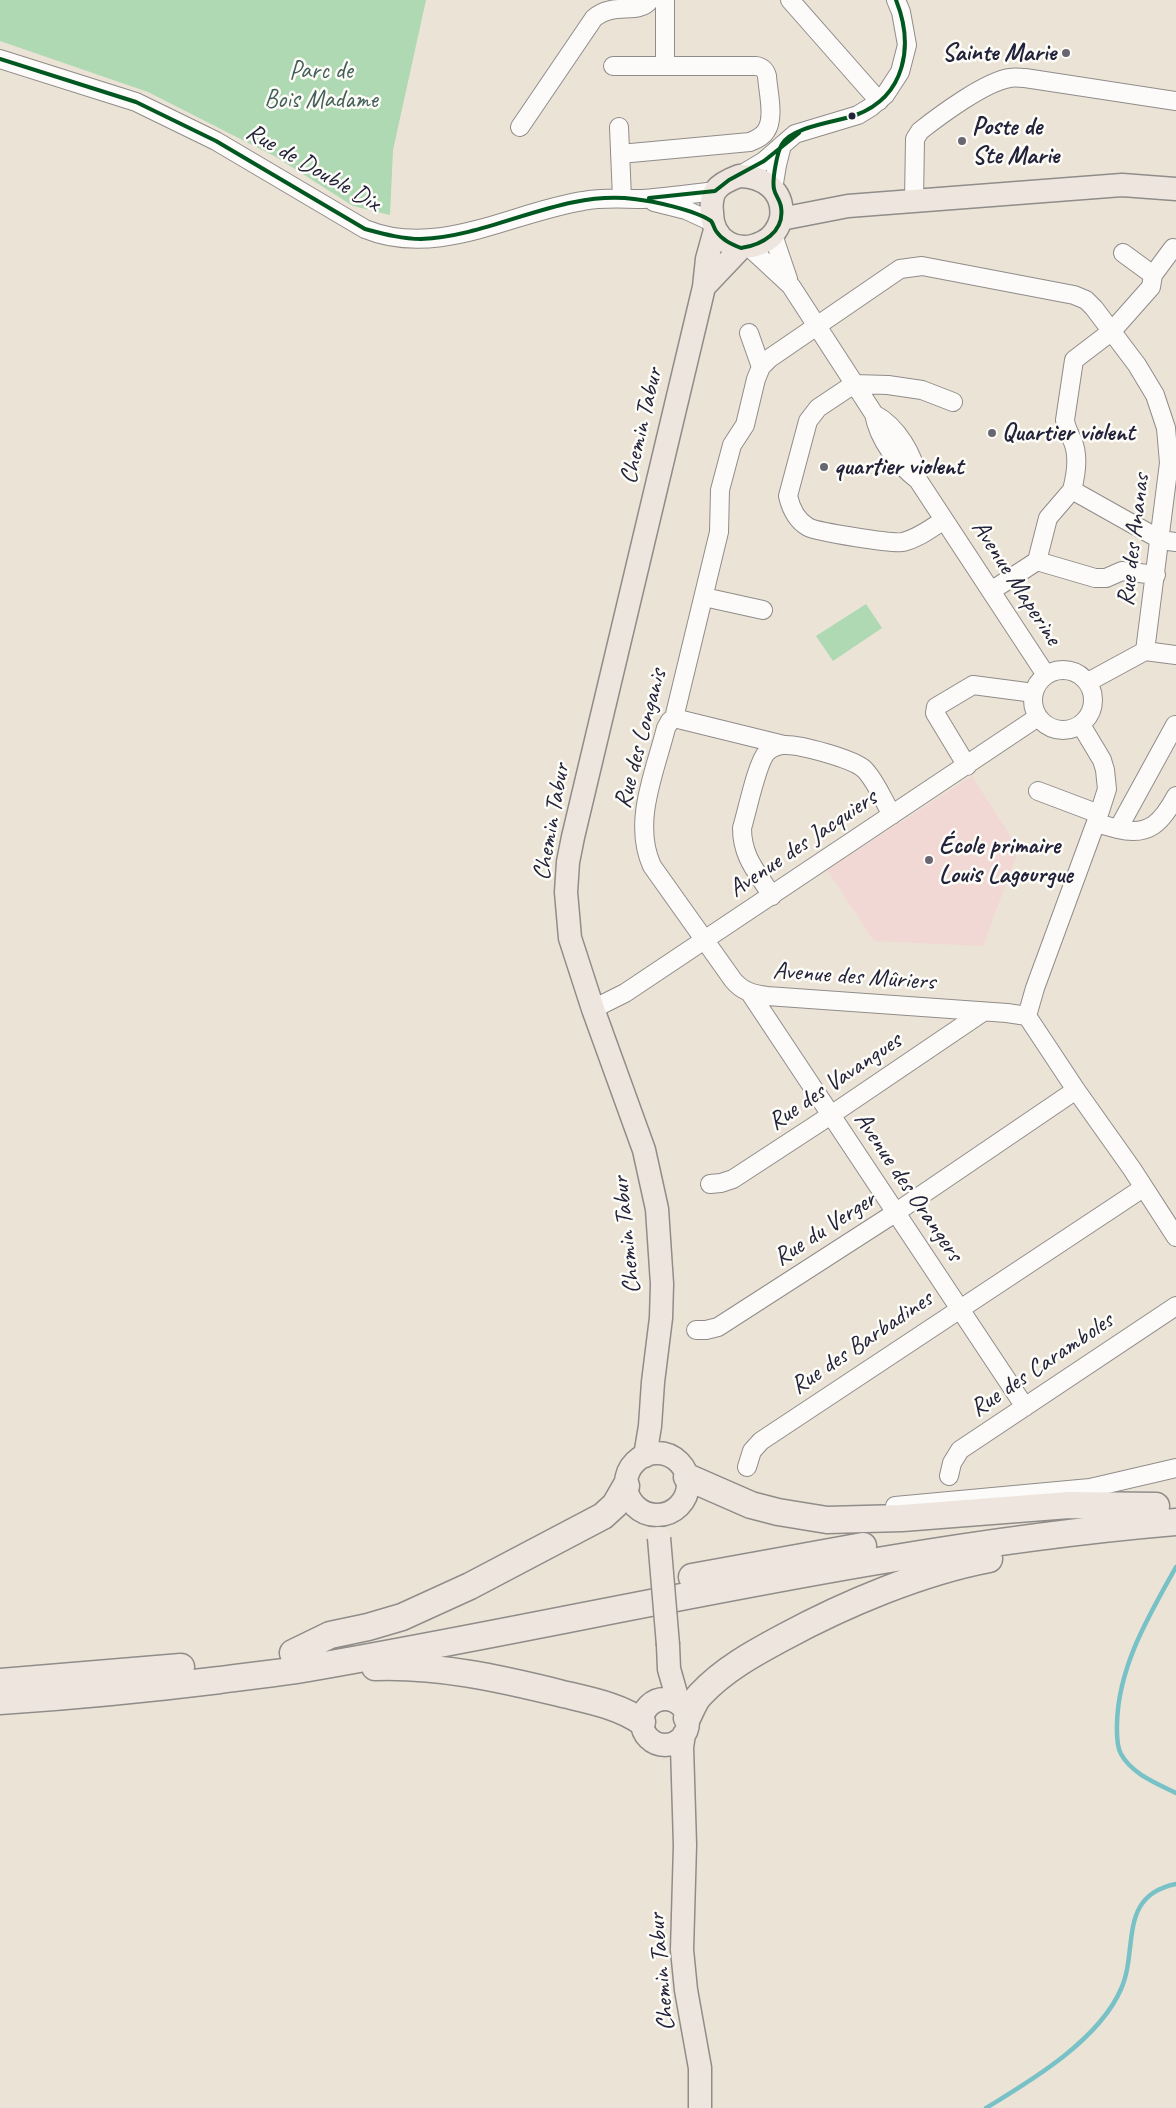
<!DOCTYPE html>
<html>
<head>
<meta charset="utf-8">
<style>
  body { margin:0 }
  canvas { display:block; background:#ebe3d6 }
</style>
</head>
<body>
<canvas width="1176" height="2108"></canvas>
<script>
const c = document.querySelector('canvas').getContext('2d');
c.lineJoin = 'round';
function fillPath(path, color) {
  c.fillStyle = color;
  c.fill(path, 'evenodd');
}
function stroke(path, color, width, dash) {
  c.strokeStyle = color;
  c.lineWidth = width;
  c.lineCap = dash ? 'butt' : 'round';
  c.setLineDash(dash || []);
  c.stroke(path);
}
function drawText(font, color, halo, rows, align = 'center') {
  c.font = font + ' Caveat,sans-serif';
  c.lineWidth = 5;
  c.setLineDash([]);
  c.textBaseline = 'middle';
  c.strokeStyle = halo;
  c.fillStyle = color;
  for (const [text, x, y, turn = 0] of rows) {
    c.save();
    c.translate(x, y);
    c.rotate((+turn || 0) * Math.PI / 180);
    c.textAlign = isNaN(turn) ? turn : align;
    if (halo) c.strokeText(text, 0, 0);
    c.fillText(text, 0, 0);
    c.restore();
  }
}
const built = new Path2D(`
  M 972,776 L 1019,849 L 983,946 L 874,941 L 827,870 Z`);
const green = new Path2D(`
  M 0,0 L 426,0 L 393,150 L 390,215 L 353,206 L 276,157 L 148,92 L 0,41 Z
  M 866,604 L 882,628 L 833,661 L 816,636 Z`);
const stream = new Path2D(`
  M 1176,1567 C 1149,1615 1118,1667 1117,1724 C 1117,1733 1116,1745 1121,1754 C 1132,1774 1156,1783 1176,1793
  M 986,2108 C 1032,2080 1099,2040 1121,1989 C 1139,1949 1117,1896 1176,1884`);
const minor = new Path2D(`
  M 790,0 L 879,101
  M 0,59 L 136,102 L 216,141 L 365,229 C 438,259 512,212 583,201 C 603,197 623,199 643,199 C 667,197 691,194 715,191
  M 665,65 L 665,0
  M 613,66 L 756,66 C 762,67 765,69 767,76 C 768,92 775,118 766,131 C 763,136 755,140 750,142 L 620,154
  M 520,127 L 594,18 C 614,1 638,16 650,0
  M 619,127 L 622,198
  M 739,176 L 764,161 L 795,134 L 858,115 L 871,107 L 885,95 L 900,72 L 907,45 L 901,12 L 896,0
  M 773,189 L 777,165 L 782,145
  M 914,201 L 915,139 L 920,131 C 939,116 986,81 1010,78 C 1015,77 1020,78 1025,78 L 1176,101
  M 654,202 L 686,210 L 712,222
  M 773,235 L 788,279
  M 749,247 L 791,286 L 874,414 C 879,440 897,464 918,480 L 1046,675
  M 1123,253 L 1153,275 L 1151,287 L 1112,331 L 1074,360 L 1065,420 C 1066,429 1070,434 1073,442 C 1079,457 1076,475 1072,490 L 1161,540 L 1176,542
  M 1153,275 L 1173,248
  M 749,333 L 761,367
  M 874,414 C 897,426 914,455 918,480
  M 944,520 C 931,528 919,538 903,542 C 893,544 817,532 808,527 C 796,520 791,509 788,496 L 808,421 L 818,408 L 854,384 L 888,385 L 922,390 L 953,402
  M 1037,561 L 1048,518 L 1072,490
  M 991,591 L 1037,561 L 1095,578 L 1106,578 L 1122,571 L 1156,575
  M 704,597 L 763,610
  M1033 700a30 30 0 1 1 60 0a30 30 0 1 1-60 0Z
  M 1088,682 L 1145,651 L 1176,655
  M 674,718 L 784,745
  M 967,766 L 935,713 L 936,707 L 973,685 L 1034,693
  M 1038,791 L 1099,814
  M 1096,823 L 1118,829 L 1175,725
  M 1118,829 C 1149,837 1162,822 1176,796
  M 772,896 C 757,872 742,857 742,828 C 747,812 757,762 767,752 C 771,748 779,745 784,745 C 799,744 853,759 864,769 C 876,781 883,800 892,815
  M 750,993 L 1025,1407
  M 593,1009 L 625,993 L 1038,717
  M 1027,1016 L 1007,1013 L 767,996 C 752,994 742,991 733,980 L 652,866 C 632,822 655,772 666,728 L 670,721 L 674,718 L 719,532 L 720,490 L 732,445 L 745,425 L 756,379 L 761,367 L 770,358 L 900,269 L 922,266 L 1074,295 L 1086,300 L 1094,308 L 1137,365 L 1155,395 L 1166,428 L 1169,463 L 1145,651
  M 1027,1016 L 1035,988 L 1099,814 L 1107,789 L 1105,770 L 1102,760 L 1081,725
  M 1027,1016 L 1076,1090 L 1132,1169 L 1176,1237
  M 710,1184 L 721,1183 L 733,1179 L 831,1115 L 983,1012
  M 696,1330 L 706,1330 L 718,1327 L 895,1213 L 1076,1090
  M 747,1467 L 752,1451 L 761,1441 L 1143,1188
  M 949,1476 L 952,1463 L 960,1450 L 1176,1306
  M 895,1506 L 1090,1488 L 1176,1468`);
const major = new Path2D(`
  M 739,176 C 763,176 785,191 781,218 C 779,228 772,238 763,242 C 738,255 712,241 712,212 C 711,206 712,195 716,190 C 721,183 731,179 739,176 Z
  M 781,219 L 848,206 L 1122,185 L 1176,189
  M 704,287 L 741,248
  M626 1484a31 31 0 1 1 62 0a31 31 0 1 1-62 0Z
  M 645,1456 L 650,1426 L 653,1382 L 661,1318 L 662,1284 L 657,1209 L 644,1150 L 593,1009 L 570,938 L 566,892 L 568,862 L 573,837 L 704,287 L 707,259 L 715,230
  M 668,1645 L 669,1669 L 679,1704
  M642 1722a23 23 0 1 1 46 0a23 23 0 1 1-46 0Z
  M 684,1734 L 682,1747 L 685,1845 L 682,1950 L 686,1990 L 700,2068 L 700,2108`);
const highway = new Path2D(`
  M 687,1477 L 751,1505 L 778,1512 L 827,1520 L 902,1518 L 1069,1505 L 1156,1506
  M 692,1577 L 863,1546
  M 293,1653 L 330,1635 L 368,1627 L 402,1617 L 470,1586 L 603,1516 L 615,1505 L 626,1486
  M 375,1667 C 439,1665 498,1678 559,1693 C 587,1700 618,1705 642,1722
  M 0,1682 L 181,1667
  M 0,1701 C 74,1696 147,1689 220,1680 C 246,1676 272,1674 297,1670 C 590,1620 880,1547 1176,1522
  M 687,1718 C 691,1711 694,1701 700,1695 C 723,1670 754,1653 784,1637 C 845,1604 921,1572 989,1559`);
const majorBridge = new Path2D(`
  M 659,1538 L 668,1645`);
const bus1 = new Path2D(`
  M 0,59 L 136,102 L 216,141 L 365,229 C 384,234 402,239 421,239 C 494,236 560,190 634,199 C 653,201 695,210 711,221 C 713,223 714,228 716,231 C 722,240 731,244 741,248 C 762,245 785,232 781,207 C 780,200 775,195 774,189 C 772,180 777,152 782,144 C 793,126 837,122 856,115 C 906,96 914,45 896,0
  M 649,198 L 715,191 L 729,180 L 764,161 L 799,133`);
const markers = [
  [1066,53,5,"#686671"],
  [852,116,4.5,"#22223b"],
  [962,141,5,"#686671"],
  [992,433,5,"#686671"],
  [824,467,5,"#686671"],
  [929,860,5,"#686671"]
];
const poiNames = [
  ["Sainte Marie",1056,53,"right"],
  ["Poste de",972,127],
  ["Ste Marie",972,156],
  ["Quartier violent",1002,433],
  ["quartier violent",834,467],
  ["École primaire",939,846],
  ["Louis Lagourgue",939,875]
];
const parkNames = [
  ["Parc de",321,71],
  ["Bois Madame",321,100]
];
const streetNames = [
  ["Rue de Double Dix",313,168,30],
  ["Chemin Tabur",642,426,-77],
  ["Rue des Ananas",1134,540,-83],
  ["Avenue Maperine",1016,583,57],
  ["Rue des Longanis",641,739,-75],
  ["Chemin Tabur",552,822,-80],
  ["Avenue des Jacquiers",803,844,-34],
  ["Avenue des Mûriers",854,977,4],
  ["Rue des Vavangues",835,1082,-34],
  ["Avenue des Orangers",908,1187,56],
  ["Rue du Verger",825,1229,-33],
  ["Chemin Tabur",627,1235,-96],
  ["Rue des Barbadines",862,1343,-34],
  ["Rue des Caramboles",1042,1365,-34],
  ["Chemin Tabur",662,1972,-95]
];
fillPath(built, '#f2d8d4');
fillPath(green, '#aed9b2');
stroke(stream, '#78c2c7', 4.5);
stroke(minor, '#908c8a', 20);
stroke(major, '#908c8a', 25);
stroke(highway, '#908c8a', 29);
stroke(minor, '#fcfbf9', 18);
stroke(major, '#eee6de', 22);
stroke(highway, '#eee6de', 26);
stroke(majorBridge, '#908c8a', 25, []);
stroke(majorBridge, '#eee6de', 22);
stroke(bus1, '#005820', 4);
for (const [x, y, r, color] of markers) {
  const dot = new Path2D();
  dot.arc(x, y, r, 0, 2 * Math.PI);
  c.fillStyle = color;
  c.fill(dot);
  stroke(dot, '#fdfcf7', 2);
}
drawText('bold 25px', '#22223b', '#fdfcf7', poiNames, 'left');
drawText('25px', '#425f5a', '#fdfcf7', parkNames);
drawText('25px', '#22223b', '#fdfcf7', streetNames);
</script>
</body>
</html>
